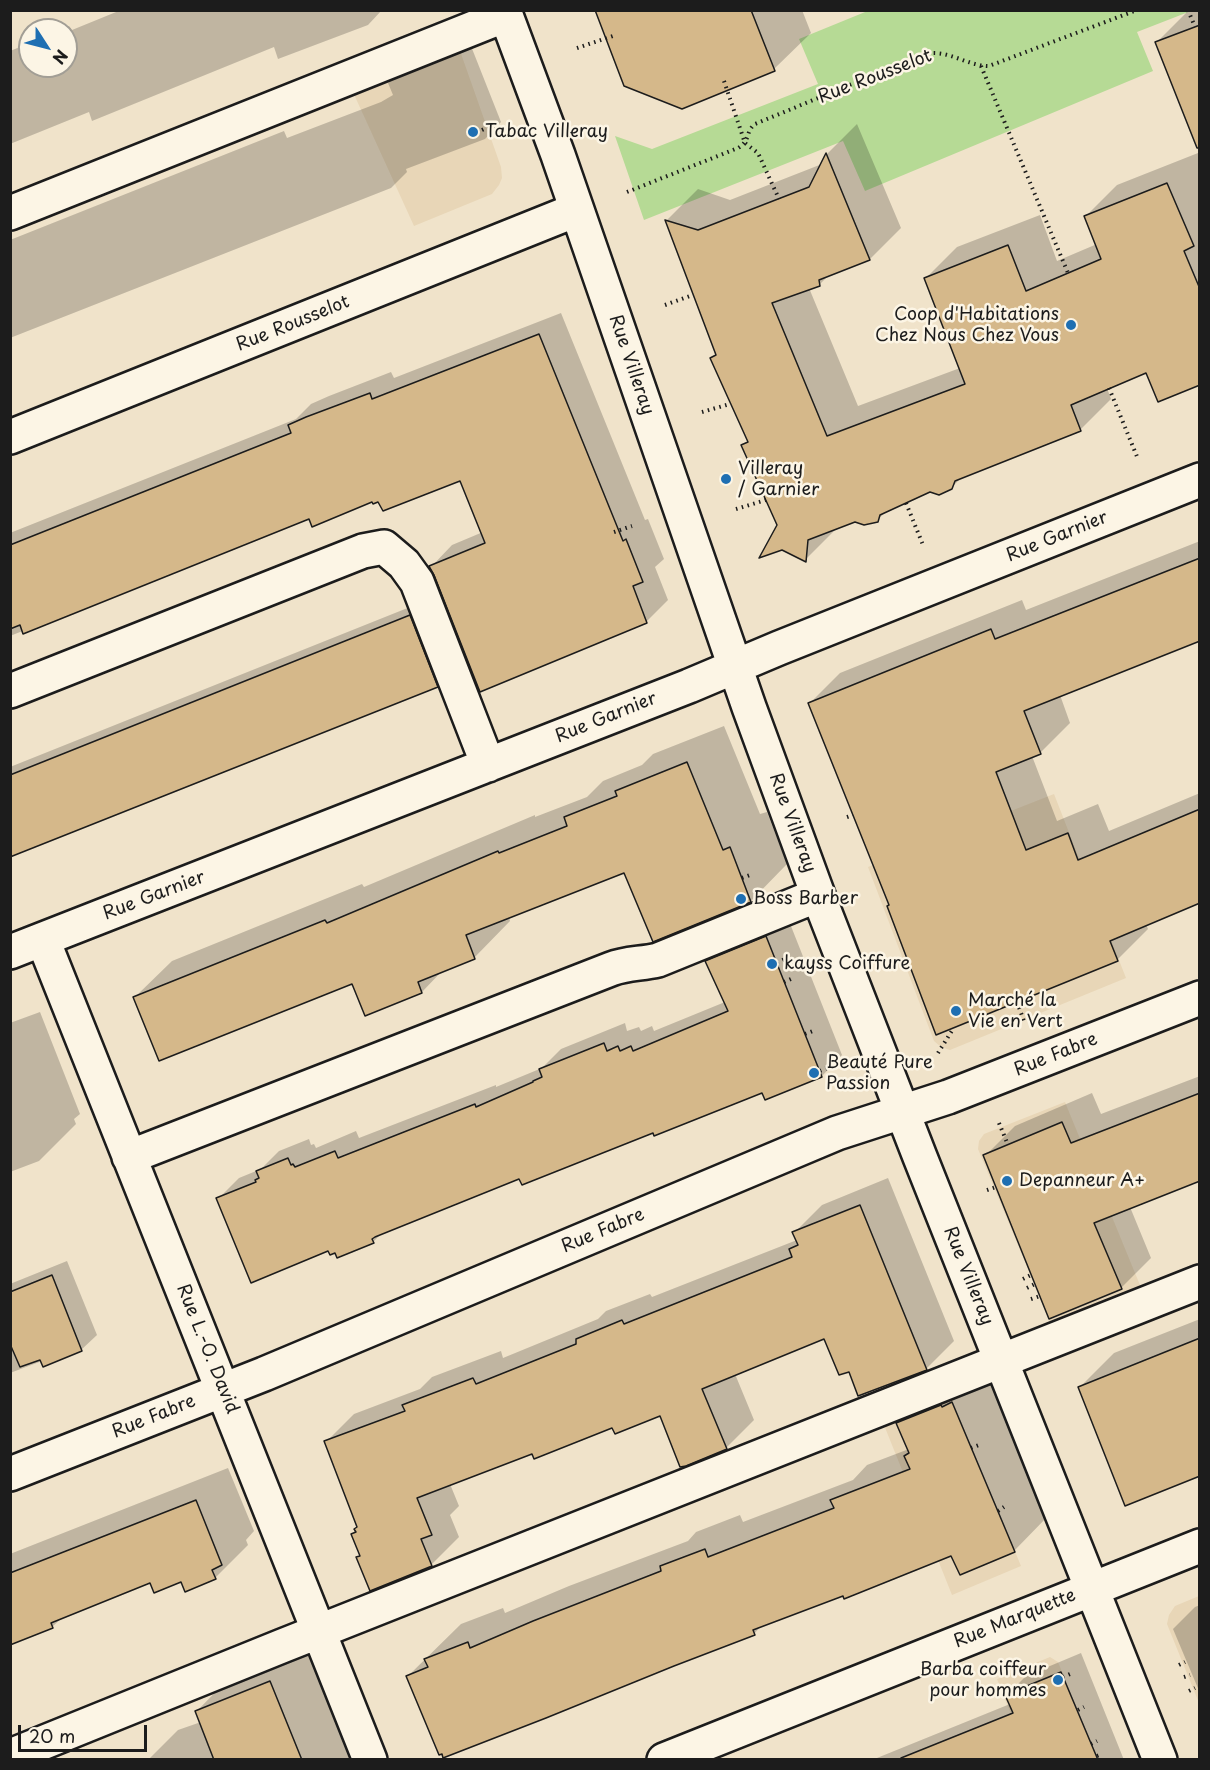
<!DOCTYPE html>
<html>
<head>
<meta charset="utf-8">
<style>
  body { margin:0 }
  #map { position:relative; width:1210px; height:1770px; overflow:hidden; background:#f0e3ca; font-family:"Playpen Sans",sans-serif }
  canvas { display:block }
  .frame { position:absolute; inset:0; border:12px solid #1c1c1c; pointer-events:none }
  .north { position:absolute; left:18px; top:18px; width:60px; height:60px; box-sizing:border-box; background:#fcf5e5; border:2px solid #a29e95; border-radius:50%; rotate:126deg; font-size:16px; font-weight:700; line-height:24px; text-align:center; color:#1c1c1c }
  .north::after { content:''; display:block; margin:auto; width:21px; height:27px; background:#1f6fb2; clip-path:polygon(50% 0,100% 100%,50% 72%,0 100%) }
  .scale { position:absolute; left:18px; top:1725px; width:129px; height:27px; box-sizing:border-box; border:3px solid #1c1c1c; border-top:0; padding-left:8px; font-size:18px; line-height:21px; white-space:nowrap; color:#1c1c1c; -webkit-text-stroke:4px #fcf5e5; paint-order:stroke }
</style>
</head>
<body>
<div id="map">
<canvas width="1210" height="1770"></canvas>
<div class="frame"></div>
<div class="north">N</div>
<div class="scale">20 m</div>
</div>
<script>
const c = document.querySelector('canvas').getContext('2d');
c.lineJoin = 'round';
function fillPath(path, color) {
  c.fillStyle = color;
  c.fill(path, 'evenodd');
}
function stroke(path, color, width, dash) {
  c.strokeStyle = color;
  c.lineWidth = width;
  c.lineCap = dash ? 'butt' : 'round';
  c.setLineDash(dash || []);
  c.stroke(path);
}
function drawText(font, color, halo, rows, align = 'center') {
  c.font = font + ' "Playpen Sans",sans-serif';
  c.lineWidth = 5;
  c.setLineDash([]);
  c.textBaseline = 'middle';
  c.strokeStyle = halo;
  c.fillStyle = color;
  for (const [text, x, y, turn = 0] of rows) {
    c.save();
    c.translate(x, y);
    c.rotate((+turn || 0) * Math.PI / 180);
    c.textAlign = isNaN(turn) ? turn : align;
    if (halo) c.strokeText(text, 0, 0);
    c.fillText(text, 0, 0);
    c.restore();
  }
}
const built = new Path2D(`
  M 458,45 L 501,167 L 502,178 L 499,185 L 492,194 L 414,226 L 352,90 Z
  M 1054,794 L 1126,978 L 950,1050 L 941,1047 L 934,1041 L 868,867 Z
  M 1065,1102 L 1142,1290 L 1052,1327 L 978,1149 L 979,1141 L 984,1134 Z
  M 950,1395 L 1021,1566 L 952,1595 L 882,1420 Z
  M 1199,1596 L 1199,1703 L 1167,1624 L 1169,1615 L 1175,1606 Z
  M 1050,1657 L 1058,1662 L 1098,1759 L 1029,1759 L 997,1679 Z`);
const green = new Path2D(`
  M 870,10 L 1191,10 L 1191,11 L 1137,32 L 1153,71 L 865,191 L 843,141 L 644,220 L 615,136 L 652,149 L 818,84 L 799,39 Z`);
const shadow = new Path2D(`
  M 121,10 L 382,10 L 368,25 L 278,59 L 274,47 L 92,121 L 89,112 L 10,144 L 10,51 L 30,43 L 30,66 L 66,66 L 66,30 L 60,30 L 69,26 L 72,30 Z
  M 596,10 L 802,10 L 811,33 L 774,69 L 682,108 Z
  M 1200,10 L 1200,132 L 1157,42 L 1188,11 Z
  M 469,41 L 501,122 L 485,139 L 406,169 L 407,172 L 391,188 L 10,338 L 10,240 L 284,131 L 287,138 L 381,102 L 393,95 L 388,83 L 404,67 Z
  M 857,124 L 901,228 L 870,259 L 830,274 L 819,285 L 809,288 L 858,406 L 960,368 L 926,278 L 957,247 L 1040,215 L 1057,261 L 1097,244 L 1086,216 L 1117,185 L 1198,153 L 1200,384 L 1147,371 L 1107,388 L 1111,399 L 1080,430 L 963,476 L 951,488 L 930,490 L 888,510 L 877,520 L 855,520 L 836,529 L 805,560 L 778,525 L 743,446 L 749,440 L 711,358 L 717,353 L 667,220 L 698,189 L 730,200 L 822,164 L 827,154 Z
  M 561,313 L 645,520 L 648,519 L 664,559 L 655,567 L 668,600 L 646,622 L 431,567 L 452,545 L 483,532 L 461,479 L 309,517 L 10,636 L 10,533 L 296,419 L 311,404 L 329,396 L 391,372 L 394,378 Z
  M 1200,541 L 1200,640 L 1060,695 L 1070,723 L 1040,753 L 1032,756 L 1057,821 L 1098,804 L 1109,831 L 1200,793 L 1200,901 L 1146,924 L 1148,929 L 1117,960 L 890,905 L 810,703 L 840,673 L 1022,600 L 1026,610 Z
  M 425,601 L 452,670 L 437,686 L 10,856 L 10,767 Z
  M 724,726 L 760,814 L 767,812 L 787,864 L 751,901 L 654,940 L 625,871 L 509,917 L 510,921 L 474,958 L 443,970 L 422,992 L 366,1014 L 353,982 L 135,997 L 172,961 L 362,884 L 364,887 L 535,815 L 535,817 L 587,797 L 603,781 L 642,765 L 653,754 Z
  M 787,916 L 842,1055 L 822,1076 L 765,1098 L 762,1091 L 520,1177 L 382,1233 L 373,1242 L 336,1251 L 218,1199 L 239,1178 L 261,1169 L 279,1151 L 309,1139 L 311,1145 L 314,1144 L 316,1148 L 356,1131 L 359,1138 L 496,1085 L 496,1087 L 542,1068 L 561,1049 L 625,1023 L 627,1031 L 639,1027 L 641,1031 L 652,1026 L 654,1031 L 725,1002 L 707,961 L 728,941 Z
  M 40,1012 L 80,1114 L 74,1119 L 76,1124 L 39,1161 L 10,1172 L 10,1023 Z
  M 1200,1076 L 1200,1180 L 1130,1207 L 1151,1258 L 1121,1288 L 985,1156 L 1015,1126 L 1092,1093 L 1101,1114 Z
  M 888,1178 L 954,1341 L 926,1369 L 849,1370 L 825,1337 L 735,1374 L 754,1420 L 726,1448 L 661,1414 L 612,1426 L 533,1452 L 450,1484 L 459,1506 L 450,1515 L 459,1537 L 431,1565 L 358,1558 L 361,1555 L 352,1535 L 358,1526 L 326,1442 L 354,1414 L 420,1389 L 432,1377 L 501,1351 L 503,1358 L 598,1319 L 606,1311 L 650,1294 L 652,1297 L 797,1240 L 794,1233 L 822,1205 Z
  M 67,1261 L 97,1335 L 81,1350 L 42,1361 L 10,1373 L 10,1284 Z
  M 1200,1319 L 1200,1474 L 1080,1387 L 1114,1353 Z
  M 987,1368 L 1049,1515 L 1014,1551 L 952,1554 L 762,1625 L 754,1634 L 443,1752 L 408,1676 L 461,1624 L 503,1608 L 505,1613 L 569,1586 L 688,1541 L 696,1532 L 740,1515 L 743,1522 L 853,1480 L 867,1465 L 909,1449 L 897,1423 L 933,1388 Z
  M 228,1468 L 254,1531 L 246,1540 L 248,1545 L 215,1578 L 151,1581 L 63,1617 L 52,1627 L 10,1644 L 10,1554 Z
  M 1200,1605 L 1200,1693 L 1173,1629 L 1195,1607 Z
  M 307,1645 L 353,1760 L 148,1760 L 178,1730 L 201,1722 L 197,1711 L 233,1674 Z
  M 1081,1653 L 1124,1760 L 872,1760 L 1010,1704 L 1007,1695 L 1026,1676 Z`);
const building = new Path2D(`
  M 595,10 L 751,10 L 775,71 L 682,109 L 624,86 Z
  M 1200,25 L 1200,148 L 1197,148 L 1155,42 Z
  M 826,153 L 870,260 L 819,280 L 820,286 L 772,303 L 827,436 L 965,384 L 924,278 L 1008,245 L 1026,291 L 1101,259 L 1084,216 L 1167,183 L 1194,246 L 1184,251 L 1200,289 L 1200,385 L 1158,402 L 1146,373 L 1071,405 L 1081,431 L 955,481 L 952,489 L 939,495 L 930,492 L 880,515 L 878,522 L 864,525 L 855,522 L 808,540 L 806,562 L 782,550 L 759,558 L 777,525 L 741,445 L 748,442 L 710,358 L 716,355 L 665,220 L 698,230 L 809,187 Z
  M 539,334 L 623,541 L 626,539 L 643,582 L 633,586 L 647,623 L 480,692 L 434,575 L 429,566 L 485,543 L 460,481 L 383,511 L 378,502 L 373,504 L 372,502 L 312,527 L 309,519 L 23,634 L 20,625 L 10,629 L 10,545 L 291,433 L 288,425 L 306,417 L 370,393 L 372,399 Z
  M 1200,558 L 1200,641 L 1024,711 L 1041,754 L 996,772 L 1026,850 L 1068,833 L 1078,860 L 1200,809 L 1200,903 L 1110,941 L 1118,961 L 936,1035 L 887,906 L 889,905 L 808,703 L 991,629 L 995,639 Z
  M 410,615 L 438,687 L 10,857 L 10,775 Z
  M 687,762 L 723,850 L 730,847 L 751,902 L 653,942 L 624,873 L 466,935 L 475,959 L 418,982 L 422,993 L 365,1016 L 352,984 L 159,1061 L 133,997 L 325,920 L 327,923 L 498,851 L 499,853 L 567,826 L 564,817 L 617,796 L 615,791 Z
  M 766,936 L 822,1077 L 765,1100 L 762,1093 L 654,1136 L 653,1133 L 522,1185 L 519,1179 L 375,1237 L 372,1239 L 374,1243 L 337,1258 L 335,1253 L 330,1255 L 328,1251 L 251,1283 L 216,1198 L 256,1182 L 255,1180 L 259,1178 L 256,1171 L 288,1158 L 291,1165 L 293,1164 L 295,1167 L 335,1151 L 338,1158 L 475,1104 L 476,1107 L 533,1082 L 533,1081 L 542,1077 L 539,1069 L 604,1043 L 607,1051 L 618,1046 L 620,1051 L 631,1046 L 633,1051 L 728,1011 L 705,961 Z
  M 1200,1093 L 1200,1181 L 1094,1223 L 1122,1289 L 1049,1319 L 983,1155 L 1062,1122 L 1071,1143 Z
  M 860,1205 L 927,1370 L 858,1396 L 849,1372 L 839,1375 L 824,1339 L 702,1389 L 727,1449 L 686,1466 L 680,1467 L 660,1416 L 615,1434 L 612,1428 L 534,1459 L 532,1454 L 417,1498 L 432,1535 L 421,1539 L 432,1566 L 370,1591 L 356,1557 L 360,1556 L 351,1534 L 356,1532 L 354,1529 L 357,1527 L 324,1441 L 405,1411 L 402,1405 L 473,1378 L 476,1384 L 576,1344 L 576,1339 L 622,1320 L 624,1324 L 792,1257 L 789,1249 L 798,1245 L 792,1232 Z
  M 52,1275 L 82,1351 L 43,1367 L 40,1360 L 20,1367 L 10,1344 L 10,1292 Z
  M 1200,1338 L 1200,1476 L 1125,1506 L 1078,1387 Z
  M 952,1402 L 1015,1552 L 960,1575 L 951,1556 L 844,1599 L 843,1596 L 753,1630 L 755,1635 L 674,1666 L 546,1718 L 443,1758 L 442,1754 L 439,1755 L 406,1676 L 428,1667 L 424,1659 L 468,1642 L 470,1648 L 533,1621 L 661,1571 L 660,1566 L 705,1549 L 708,1557 L 834,1508 L 830,1500 L 910,1469 L 904,1456 L 909,1453 L 896,1423 L 941,1405 L 942,1407 Z
  M 196,1500 L 222,1565 L 212,1570 L 216,1579 L 185,1592 L 181,1582 L 154,1593 L 150,1583 L 51,1623 L 53,1628 L 10,1645 L 10,1573 Z
  M 1061,1672 L 1098,1760 L 902,1760 L 901,1758 L 1013,1713 L 1005,1695 Z
  M 270,1681 L 302,1760 L 214,1760 L 195,1711 Z`);
const path = new Path2D(`
  M 1188,10 L 1195,27
  M 577,48 L 613,36
  M 981,66 L 1068,273
  M 724,81 L 745,143 L 758,153 L 779,199
  M 482,130 L 493,125
  M 627,192 L 738,148 C 751,140 745,132 755,124 L 925,54 C 948,49 967,66 989,66 L 1137,10
  M 665,305 L 693,295
  M 1109,388 L 1138,459
  M 702,412 L 730,404
  M 906,503 L 923,545
  M 736,509 L 766,500
  M 614,532 L 632,526
  M 847,817 L 853,815
  M 742,878 L 753,874
  M 777,963 L 785,959
  M 784,982 L 793,978
  M 1017,1002 L 1025,1024
  M 805,1034 L 813,1031
  M 938,1053 L 953,1029
  M 820,1071 L 827,1068
  M 999,1123 L 1008,1145
  M 987,1190 L 996,1187
  M 1023,1279 L 1031,1275
  M 1027,1288 L 1035,1284
  M 1031,1299 L 1040,1296
  M 971,1448 L 979,1445
  M 998,1511 L 1004,1507
  M 1179,1665 L 1185,1662
  M 1063,1677 L 1070,1674
  M 1184,1677 L 1190,1675
  M 1189,1691 L 1195,1688
  M 1078,1710 L 1084,1707
  M 1091,1744 L 1097,1741
  M 1097,1756 L 1102,1754`);
const minor = new Path2D(`
  M 504,10 L 558,155 L 749,707 L 818,895 L 920,1157 L 1160,1760
  M 10,213 L 506,15
  M 10,437 L 576,210
  M 10,691 L 363,551 L 384,547 L 404,564 L 417,582 L 488,765
  M 43,940 L 370,1760
  M 10,952 L 689,686 L 779,648 L 1200,480
  M 129,1157 L 611,969 C 627,963 641,964 658,960 L 818,895
  M 10,1474 L 264,1374 L 837,1133 L 948,1097 L 1200,998
  M 10,1756 L 282,1646 L 1200,1282
  M 664,1760 L 1200,1546`);
const markers = [
  [473,132,6,"#1f6fb2"],
  [1071,325,6,"#1f6fb2"],
  [726,479,6,"#1f6fb2"],
  [741,899,6,"#1f6fb2"],
  [772,964,6,"#1f6fb2"],
  [956,1011,6,"#1f6fb2"],
  [814,1073,6,"#1f6fb2"],
  [1007,1181,6,"#1f6fb2"],
  [1058,1680,6,"#1f6fb2"]
];
const streetNames = [
  ["Rue Rousselot",875,77,-21],
  ["Rue Rousselot",293,324,-22],
  ["Rue Villeray",631,365,71],
  ["Rue Garnier",1057,537,-22],
  ["Rue Garnier",606,718,-22],
  ["Rue Villeray",792,823,70],
  ["Rue Garnier",154,896,-21],
  ["Rue Fabre",1056,1055,-22],
  ["Rue Fabre",603,1231,-23],
  ["Rue Villeray",968,1276,68],
  ["Rue L.-O. David",207,1349,68],
  ["Rue Fabre",154,1417,-22],
  ["Rue Marquette",1015,1619,-22]
];
const poiNames = [
  ["Tabac Villeray",485,132],
  ["Coop d'Habitations",1059,315,"right"],
  ["Chez Nous Chez Vous",1059,336,"right"],
  ["Villeray",738,469],
  ["/ Garnier",738,490],
  ["Boss Barber",753,899],
  ["kayss Coiffure",784,964],
  ["Marché la",968,1001],
  ["Vie en Vert",968,1022],
  ["Beauté Pure",826,1063],
  ["Passion",826,1084],
  ["Depanneur A+",1019,1181],
  ["Barba coiffeur",1046,1670,"right"],
  ["pour hommes",1046,1691,"right"]
];
fillPath(built, '#e8d6b7');
fillPath(green, '#b6da95');
fillPath(shadow, '#0003');
fillPath(building, '#d5b88a');
stroke(building, '#1c1c1c', 1.5);
stroke(minor, '#1c1c1c', 38);
stroke(path, '#1c1c1c', 4, [1.5, 4.5]);
stroke(minor, '#fcf5e5', 33);
for (const [x, y, r, color] of markers) {
  const dot = new Path2D();
  dot.arc(x, y, r, 0, 2 * Math.PI);
  c.fillStyle = color;
  c.fill(dot);
  stroke(dot, '#fcf5e5', 2);
}
drawText('18px', '#1c1c1c', '#fcf5e5', streetNames);
drawText('18px', '#1c1c1c', '#fcf5e5', poiNames, 'left');
</script>
</body>
</html>
